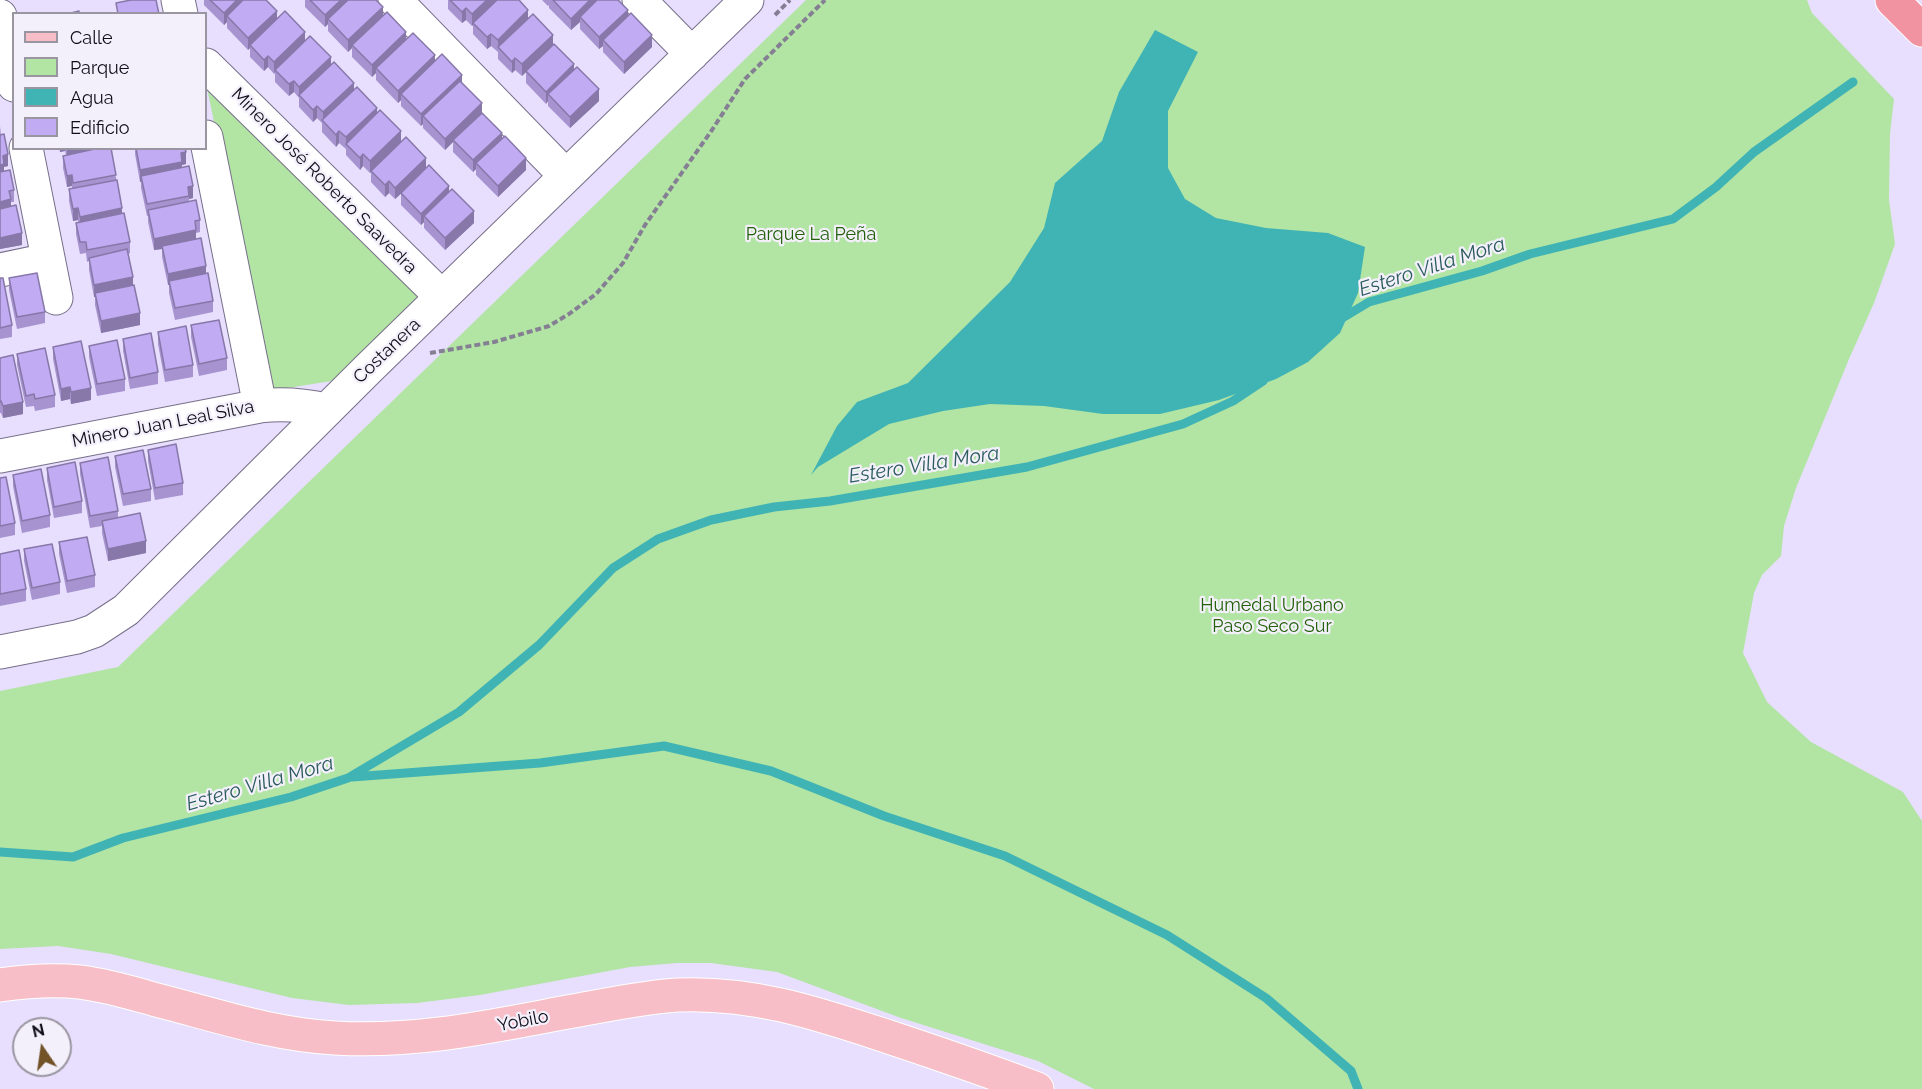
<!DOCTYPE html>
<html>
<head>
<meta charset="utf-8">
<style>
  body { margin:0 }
  #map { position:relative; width:1922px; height:1089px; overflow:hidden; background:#e8dffe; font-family:Raleway,sans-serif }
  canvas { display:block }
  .legend { position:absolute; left:12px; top:12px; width:195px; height:138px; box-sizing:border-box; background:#f3f0fc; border:2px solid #9996a1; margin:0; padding:8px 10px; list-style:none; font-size:18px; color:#110e18 }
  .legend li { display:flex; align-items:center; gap:12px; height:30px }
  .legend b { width:30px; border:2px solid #9996a1 }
  .north { position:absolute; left:12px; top:1017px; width:60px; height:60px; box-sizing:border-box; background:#f3f0fc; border:2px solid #9996a1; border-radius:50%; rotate:347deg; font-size:16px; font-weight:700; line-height:24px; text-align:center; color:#110e18 }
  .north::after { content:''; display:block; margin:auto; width:21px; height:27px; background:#735429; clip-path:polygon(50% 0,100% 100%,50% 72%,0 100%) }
</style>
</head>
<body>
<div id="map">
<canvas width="1922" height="1089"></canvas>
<ul class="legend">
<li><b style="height:8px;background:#f7bec7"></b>Calle</li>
<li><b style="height:16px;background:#b2e4a4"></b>Parque</li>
<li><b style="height:16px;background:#40b4b4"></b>Agua</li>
<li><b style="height:16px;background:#c1abf2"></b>Edificio</li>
</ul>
<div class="north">N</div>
</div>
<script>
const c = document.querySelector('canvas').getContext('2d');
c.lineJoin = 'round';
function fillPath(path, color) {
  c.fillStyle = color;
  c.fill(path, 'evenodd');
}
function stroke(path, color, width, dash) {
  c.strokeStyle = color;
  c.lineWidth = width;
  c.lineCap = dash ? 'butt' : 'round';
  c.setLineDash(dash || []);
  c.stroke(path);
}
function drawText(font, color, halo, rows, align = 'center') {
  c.font = font + ' Raleway,sans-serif';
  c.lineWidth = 4.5;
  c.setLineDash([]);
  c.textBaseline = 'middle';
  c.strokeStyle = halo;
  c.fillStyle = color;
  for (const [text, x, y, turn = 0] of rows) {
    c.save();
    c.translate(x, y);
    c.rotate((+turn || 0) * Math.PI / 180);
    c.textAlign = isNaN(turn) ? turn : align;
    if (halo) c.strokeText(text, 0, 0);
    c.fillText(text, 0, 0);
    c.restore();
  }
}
const green = new Path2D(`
  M 806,0 L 1807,0 L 1812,13 L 1894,99 L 1890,134 L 1889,200 L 1895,244 L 1874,303 L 1849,359 L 1796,488 L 1784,526 L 1781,556 L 1762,575 L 1754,593 L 1743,653 L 1767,702 L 1811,742 L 1903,792 L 1922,821 L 1922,1089 L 1094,1089 L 1038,1061 L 901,1018 L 777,972 L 711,963 L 677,963 L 630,967 L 480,995 L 417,1003 L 349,1005 L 292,998 L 111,954 L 58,946 L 0,949 L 0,691 L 118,667 Z
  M 207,88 L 420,296 L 344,379 L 269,391 Z`);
const water = new Path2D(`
  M 1155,30 L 1198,52 L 1168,111 L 1168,168 L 1185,199 L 1216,218 L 1266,228 L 1328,233 L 1365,247 L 1358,293 L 1340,333 L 1308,362 L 1276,379 L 1219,400 L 1160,414 L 1103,414 L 1044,406 L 990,404 L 943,411 L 889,424 L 818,467 L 811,475 L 837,426 L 857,402 L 908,383 L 1010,282 L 1044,228 L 1055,183 L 1102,141 L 1119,92 Z`);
const stream = new Path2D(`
  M 1339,320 L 1369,302 L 1482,271 L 1530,254 L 1673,219 L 1716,187 L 1754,152 L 1853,82
  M 352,777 L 540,763 L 664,746 L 771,771 L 884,816 L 1005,856 L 1167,935 L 1266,998 L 1351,1071 L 1358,1089
  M 0,852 L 73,857 L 123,838 L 291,797 L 348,778 L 459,712 L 539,645 L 613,568 L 658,539 L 711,520 L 774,507 L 830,501 L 1027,467 L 1183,424 L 1233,401 L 1263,381`);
const path = new Path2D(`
  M 775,15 L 790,0
  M 430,353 L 494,342 L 549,326 L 569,314 L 596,294 L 623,263 L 645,225 L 712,130 L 745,79 L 825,0`);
const minor = new Path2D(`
  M 178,0 L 181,14
  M 395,0 L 566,176
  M 639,0 L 692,54
  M 0,16 L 14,85
  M 206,65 L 442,297
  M 206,137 L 260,406
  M 26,148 L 56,298
  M 0,270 L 48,260
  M 0,456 L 260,406 C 283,403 304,405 327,410
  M 0,652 L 77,637 L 94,631 L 126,610 L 368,369 L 747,0`);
const major = new Path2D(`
  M 0,985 C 27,981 53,979 80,982 C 104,985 129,992 153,999 C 212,1014 273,1035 335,1038 C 418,1043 492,1026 573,1011 C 608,1005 643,997 678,995 C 754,992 816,1013 886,1036 C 937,1053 987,1070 1037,1089`);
const highway = new Path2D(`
  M 1892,0 L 1922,30`);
const wall = new Path2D(`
  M 204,0 L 266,0 L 277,20 L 305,41 L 354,89 L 377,113 L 401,142 L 449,192 L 474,223 L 445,250 L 424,228 L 424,222 L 421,225 L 401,205 L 401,194 L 395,199 L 389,193 L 385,197 L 371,182 L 371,172 L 370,173 L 363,166 L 360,170 L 346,155 L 346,149 L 339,143 L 336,147 L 322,132 L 322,123 L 317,118 L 313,122 L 299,107 L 299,98 L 294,92 L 289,96 L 275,82 L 275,73 L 274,74 L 268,67 L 264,71 L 250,57 L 250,48 L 248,50 L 227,28 L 227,22 L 224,25 L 204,5 Z
  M 305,0 L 376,0 L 383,16 L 406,40 L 462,83 L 482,113 L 526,170 L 498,197 L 476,175 L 476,169 L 473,172 L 453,152 L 453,142 L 445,150 L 423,128 L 423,124 L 421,126 L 401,106 L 401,100 L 398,103 L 376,80 L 376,73 L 372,77 L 352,57 L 352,48 L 348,52 L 328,31 L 328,24 L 325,27 L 305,7 Z
  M 448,0 L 519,0 L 528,18 L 574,70 L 599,101 L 570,128 L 548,106 L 548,101 L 546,104 L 526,83 L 526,72 L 522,76 L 515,70 L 512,73 L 498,59 L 498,52 L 491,46 L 487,49 L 473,34 L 473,25 L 472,26 L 466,20 L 462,23 L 448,9 Z
  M 542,0 L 618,0 L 628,15 L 652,47 L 624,74 L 603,52 L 603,46 L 599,49 L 580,29 L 580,22 L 571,30 L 549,8 L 549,5 L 548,6 Z
  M 0,126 L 1,135 L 8,166 L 4,167 L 4,171 L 14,190 L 14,202 L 11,202 L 11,206 L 22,245 L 0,249 Z
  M 59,148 L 111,148 L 122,214 L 130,242 L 130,253 L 128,254 L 140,325 L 101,333 L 95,305 L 95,297 L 94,297 L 89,270 L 89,261 L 87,262 L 86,253 L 80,254 L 76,234 L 76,223 L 78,222 L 78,220 L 73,221 L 69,201 L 69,189 L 72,188 L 72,186 L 67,187 L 63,168 L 63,156 L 66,155 L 65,151 L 60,152 Z
  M 135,148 L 185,148 L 186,164 L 182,165 L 182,168 L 193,198 L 189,199 L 189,202 L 200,220 L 200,232 L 196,233 L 196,239 L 206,273 L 213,301 L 213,312 L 175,320 L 169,293 L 169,285 L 168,285 L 162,257 L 162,249 L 154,250 L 148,222 L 148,216 L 147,216 L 141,188 L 141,182 L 140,182 L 135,154 Z
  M 0,278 L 12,325 L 12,337 L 0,339 Z
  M 9,278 L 45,312 L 45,323 L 17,329 L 9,290 Z
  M 191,325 L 227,358 L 227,370 L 199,376 L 191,337 Z
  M 158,332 L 193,365 L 193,377 L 165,382 L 158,344 Z
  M 123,339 L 158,372 L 158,384 L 130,389 L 123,351 Z
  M 89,346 L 125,379 L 125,391 L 97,396 L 89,357 Z
  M 53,347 L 91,400 L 71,404 L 70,399 L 61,401 L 53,359 Z
  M 17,354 L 55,395 L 55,407 L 35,411 L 34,406 L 26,407 L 17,365 Z
  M 0,358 L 23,414 L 3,418 L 1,413 L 0,413 Z
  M 148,450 L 183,483 L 183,495 L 155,500 L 148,461 Z
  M 115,456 L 151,489 L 151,501 L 123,506 L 115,467 Z
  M 80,463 L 118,511 L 118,518 L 146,553 L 108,561 L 102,533 L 102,526 L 90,528 L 80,474 Z
  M 47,468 L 82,501 L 82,513 L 54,518 L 47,480 Z
  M 13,475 L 50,515 L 50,527 L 22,533 L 13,486 Z
  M 0,478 L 15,523 L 15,535 L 0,538 Z
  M 59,542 L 95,575 L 95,587 L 67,593 L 59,554 Z
  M 24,549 L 60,582 L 60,594 L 32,600 L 24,561 Z
  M 0,554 L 26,589 L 26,601 L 0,606 Z`);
const shadedWall = new Path2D(`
  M 237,0 L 250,0 L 227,16 L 227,22 L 224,25 L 224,13 Z
  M 341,0 L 353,0 L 328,19 L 328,24 L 325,27 L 325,15 Z
  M 487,0 L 499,0 L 473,23 L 473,25 L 472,26 L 472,14 Z
  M 590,0 L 602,0 L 580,17 L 580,22 L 571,30 L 571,19 Z
  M 383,7 L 383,18 L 352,45 L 352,48 L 348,52 L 348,40 Z
  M 466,8 L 466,20 L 462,23 L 462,12 Z
  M 528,10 L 528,22 L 498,47 L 498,52 L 498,40 Z
  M 628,10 L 628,22 L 603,40 L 603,46 L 599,49 L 599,37 Z
  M 277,11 L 277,23 L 250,45 L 250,48 L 248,50 L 248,38 Z
  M 305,32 L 305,44 L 275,70 L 274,74 L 274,62 Z
  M 406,32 L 406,44 L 376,68 L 376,73 L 372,77 L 372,65 Z
  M 491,34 L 491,46 L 487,49 L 487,37 Z
  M 553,35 L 553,46 L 522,76 L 522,64 Z
  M 652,35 L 652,47 L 624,74 L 624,62 Z
  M 435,55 L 435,67 L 401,94 L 401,100 L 398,103 L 398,91 Z
  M 268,56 L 268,67 L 264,71 L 264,60 Z
  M 331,57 L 331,69 L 299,96 L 299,87 Z
  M 515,58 L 515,70 L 512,73 L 512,62 Z
  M 574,64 L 574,76 L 548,94 L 548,101 L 546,104 L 546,92 Z
  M 462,75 L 462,87 L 423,116 L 423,124 L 421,126 L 421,114 Z
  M 294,81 L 294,92 L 289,96 L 289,84 Z
  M 354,83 L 354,94 L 323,122 L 323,112 Z
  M 599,89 L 599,101 L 570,128 L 570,117 Z
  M 482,103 L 482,115 L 453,140 L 453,142 L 445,150 L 445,139 Z
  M 317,106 L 317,118 L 313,122 L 313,110 Z
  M 377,108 L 377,119 L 346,144 L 346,137 Z
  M 339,131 L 339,143 L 336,147 L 336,135 Z
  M 401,131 L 401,143 L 370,173 L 370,161 Z
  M 502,133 L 502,145 L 476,163 L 476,169 L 473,172 L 473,160 Z
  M 60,148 L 65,148 L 65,151 L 60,152 Z
  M 67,148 L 109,148 L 67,160 Z
  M 186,152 L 186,164 L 182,165 L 182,174 L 141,176 L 141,182 L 140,182 L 140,170 L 181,153 Z
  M 8,154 L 8,166 L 4,167 L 4,176 L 0,177 L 0,165 L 3,156 Z
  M 363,154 L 363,166 L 360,170 L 360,158 Z
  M 426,158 L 426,170 L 395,199 L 395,188 Z
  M 526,158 L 526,170 L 498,197 L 498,186 Z
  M 72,175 L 72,186 L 67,187 L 67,176 Z
  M 389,181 L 389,193 L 385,197 L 385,185 Z
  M 193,186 L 193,198 L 189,199 L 188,187 Z
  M 449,186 L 449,198 L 424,216 L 424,222 L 421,225 L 421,214 Z
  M 11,199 L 11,211 L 0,213 L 0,202 Z
  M 78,208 L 78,220 L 73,221 L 73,209 Z
  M 122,208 L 122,220 L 80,229 L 80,217 Z
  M 474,211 L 474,223 L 445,250 L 445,238 Z
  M 196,230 L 196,242 L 162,246 L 162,249 L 154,250 L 154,239 Z
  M 22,233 L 22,245 L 0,249 L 0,238 Z
  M 206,266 L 206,277 L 169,281 L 169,285 L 168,285 L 168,274 Z
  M 133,277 L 133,289 L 95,293 L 95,297 L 94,297 L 94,285 Z
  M 140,313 L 140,325 L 101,333 L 101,321 Z
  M 70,387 L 70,399 L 61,401 L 61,389 Z
  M 91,388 L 91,400 L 71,404 L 71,392 Z
  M 23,402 L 23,414 L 3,418 L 3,406 Z
  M 146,541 L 146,553 L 108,561 L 108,549 Z`);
const building = new Path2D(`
  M 131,0 L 156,0 L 159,14 L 118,14 L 116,3 Z
  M 210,0 L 237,0 L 224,13 Z
  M 243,0 L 266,0 L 277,11 L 248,38 L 227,16 Z
  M 310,0 L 341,0 L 325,15 Z
  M 348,0 L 376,0 L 383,7 L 348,40 L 328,19 Z
  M 450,0 L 487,0 L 472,14 L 466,8 L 462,12 Z
  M 497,0 L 519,0 L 528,10 L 498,40 L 491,34 L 487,37 L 473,23 Z
  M 553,0 L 590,0 L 571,19 Z
  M 597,0 L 618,0 L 628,10 L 599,37 L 580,17 Z
  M 79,11 L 79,14 L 67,14 Z
  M 285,11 L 305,32 L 274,62 L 268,56 L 264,60 L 250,45 Z
  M 387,12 L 406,32 L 372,65 L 352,45 Z
  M 631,13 L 652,35 L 624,62 L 603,40 Z
  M 533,14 L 553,35 L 522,64 L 515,58 L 512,62 L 498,47 Z
  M 413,33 L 435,55 L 398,91 L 376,68 Z
  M 310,36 L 331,57 L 299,87 L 294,81 L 289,84 L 275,70 Z
  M 554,44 L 574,64 L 546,92 L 526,71 Z
  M 442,54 L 462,75 L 421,114 L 401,94 Z
  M 334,62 L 354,83 L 323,112 L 317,106 L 313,110 L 299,95 Z
  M 577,67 L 599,89 L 570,117 L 548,94 Z
  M 460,81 L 482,103 L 445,139 L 423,116 Z
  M 357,87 L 377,108 L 346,137 L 339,131 L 336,135 L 322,120 Z
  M 380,110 L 401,131 L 370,161 L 363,154 L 360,158 L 346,144 Z
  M 482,113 L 502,133 L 473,160 L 453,140 Z
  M 4,134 L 8,154 L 3,156 L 4,164 L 0,165 L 0,135 Z
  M 505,136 L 526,158 L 498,186 L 476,163 Z
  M 406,137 L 426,158 L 395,188 L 389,181 L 385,185 L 371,171 Z
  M 99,148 L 111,148 L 116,175 L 73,183 L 72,175 L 67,176 L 63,156 Z
  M 136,148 L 185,148 L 186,152 L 181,153 L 182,162 L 140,170 Z
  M 429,165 L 449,186 L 421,214 L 401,193 Z
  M 189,166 L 193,186 L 188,187 L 189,196 L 147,204 L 141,176 Z
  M 10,170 L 14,190 L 9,191 L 11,199 L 0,202 L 0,172 Z
  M 117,180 L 122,208 L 80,217 L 78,208 L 73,209 L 69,189 Z
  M 452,189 L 474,211 L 445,238 L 424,216 Z
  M 196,200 L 200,220 L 195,221 L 196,230 L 154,239 L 148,210 Z
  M 16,205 L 22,233 L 0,238 L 0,209 Z
  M 124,213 L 130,242 L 87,250 L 86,242 L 80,242 L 76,223 Z
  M 201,238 L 206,266 L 168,274 L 162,246 Z
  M 127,249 L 133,277 L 94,285 L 89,258 Z
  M 37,273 L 45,312 L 17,317 L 9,278 Z
  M 208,273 L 213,301 L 175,308 L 169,281 Z
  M 0,278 L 3,278 L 12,325 L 0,328 Z
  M 134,285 L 140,313 L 101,321 L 95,293 Z
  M 219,320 L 227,358 L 199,364 L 191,325 Z
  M 186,326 L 193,365 L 165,370 L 158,332 Z
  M 151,333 L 158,372 L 130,378 L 123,339 Z
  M 117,340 L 125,379 L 97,384 L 89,346 Z
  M 81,341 L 91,388 L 71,392 L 70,387 L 61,389 L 53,347 Z
  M 45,348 L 55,395 L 35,399 L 34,394 L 26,396 L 17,354 Z
  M 13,355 L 23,402 L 3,406 L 1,401 L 0,402 L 0,358 Z
  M 176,444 L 183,483 L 155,488 L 148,450 Z
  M 143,450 L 151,489 L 123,494 L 115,456 Z
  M 108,457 L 118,511 L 90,516 L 80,463 Z
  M 75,462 L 82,501 L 54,507 L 47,468 Z
  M 41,469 L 50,515 L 22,521 L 13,475 Z
  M 6,477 L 15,523 L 0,526 L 0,478 Z
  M 140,513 L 146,541 L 108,549 L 102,521 Z
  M 87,537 L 95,575 L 67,581 L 59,542 Z
  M 52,544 L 60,582 L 32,588 L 24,549 Z
  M 19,550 L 26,589 L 0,594 L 0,554 Z`);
const streetNames = [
  ["Minero José Roberto Saavedra",324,181,45],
  ["Costanera",387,351,-44],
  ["Minero Juan Leal Silva",163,424,-11],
  ["Yobilo",523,1021,-11]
];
const parkNames = [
  ["Parque La Peña",811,235],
  ["Humedal Urbano",1272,606],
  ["Paso Seco Sur",1272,627]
];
const waterNames = [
  ["Estero Villa Mora",1432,267,-18],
  ["Estero Villa Mora",924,465,-9],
  ["Estero Villa Mora",260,784,-16]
];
fillPath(green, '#b2e4a4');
fillPath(water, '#40b4b4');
stroke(stream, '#40b4b4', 9);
stroke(minor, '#776f89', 35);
stroke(major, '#fff', 35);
stroke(highway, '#fff', 35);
stroke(path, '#857f94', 4, [6, 3]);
stroke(minor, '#fff', 33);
stroke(major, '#f7bec7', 33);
stroke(highway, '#f293a2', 33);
fillPath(wall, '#a693d0');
fillPath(shadedWall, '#8778a9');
fillPath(building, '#c1abf2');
stroke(building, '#8778a9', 1.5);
drawText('18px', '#110e18', '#f3f0fc', streetNames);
drawText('18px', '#236108', '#f3f0fc', parkNames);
drawText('italic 20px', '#2b5b5c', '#f3f0fc', waterNames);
</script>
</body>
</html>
